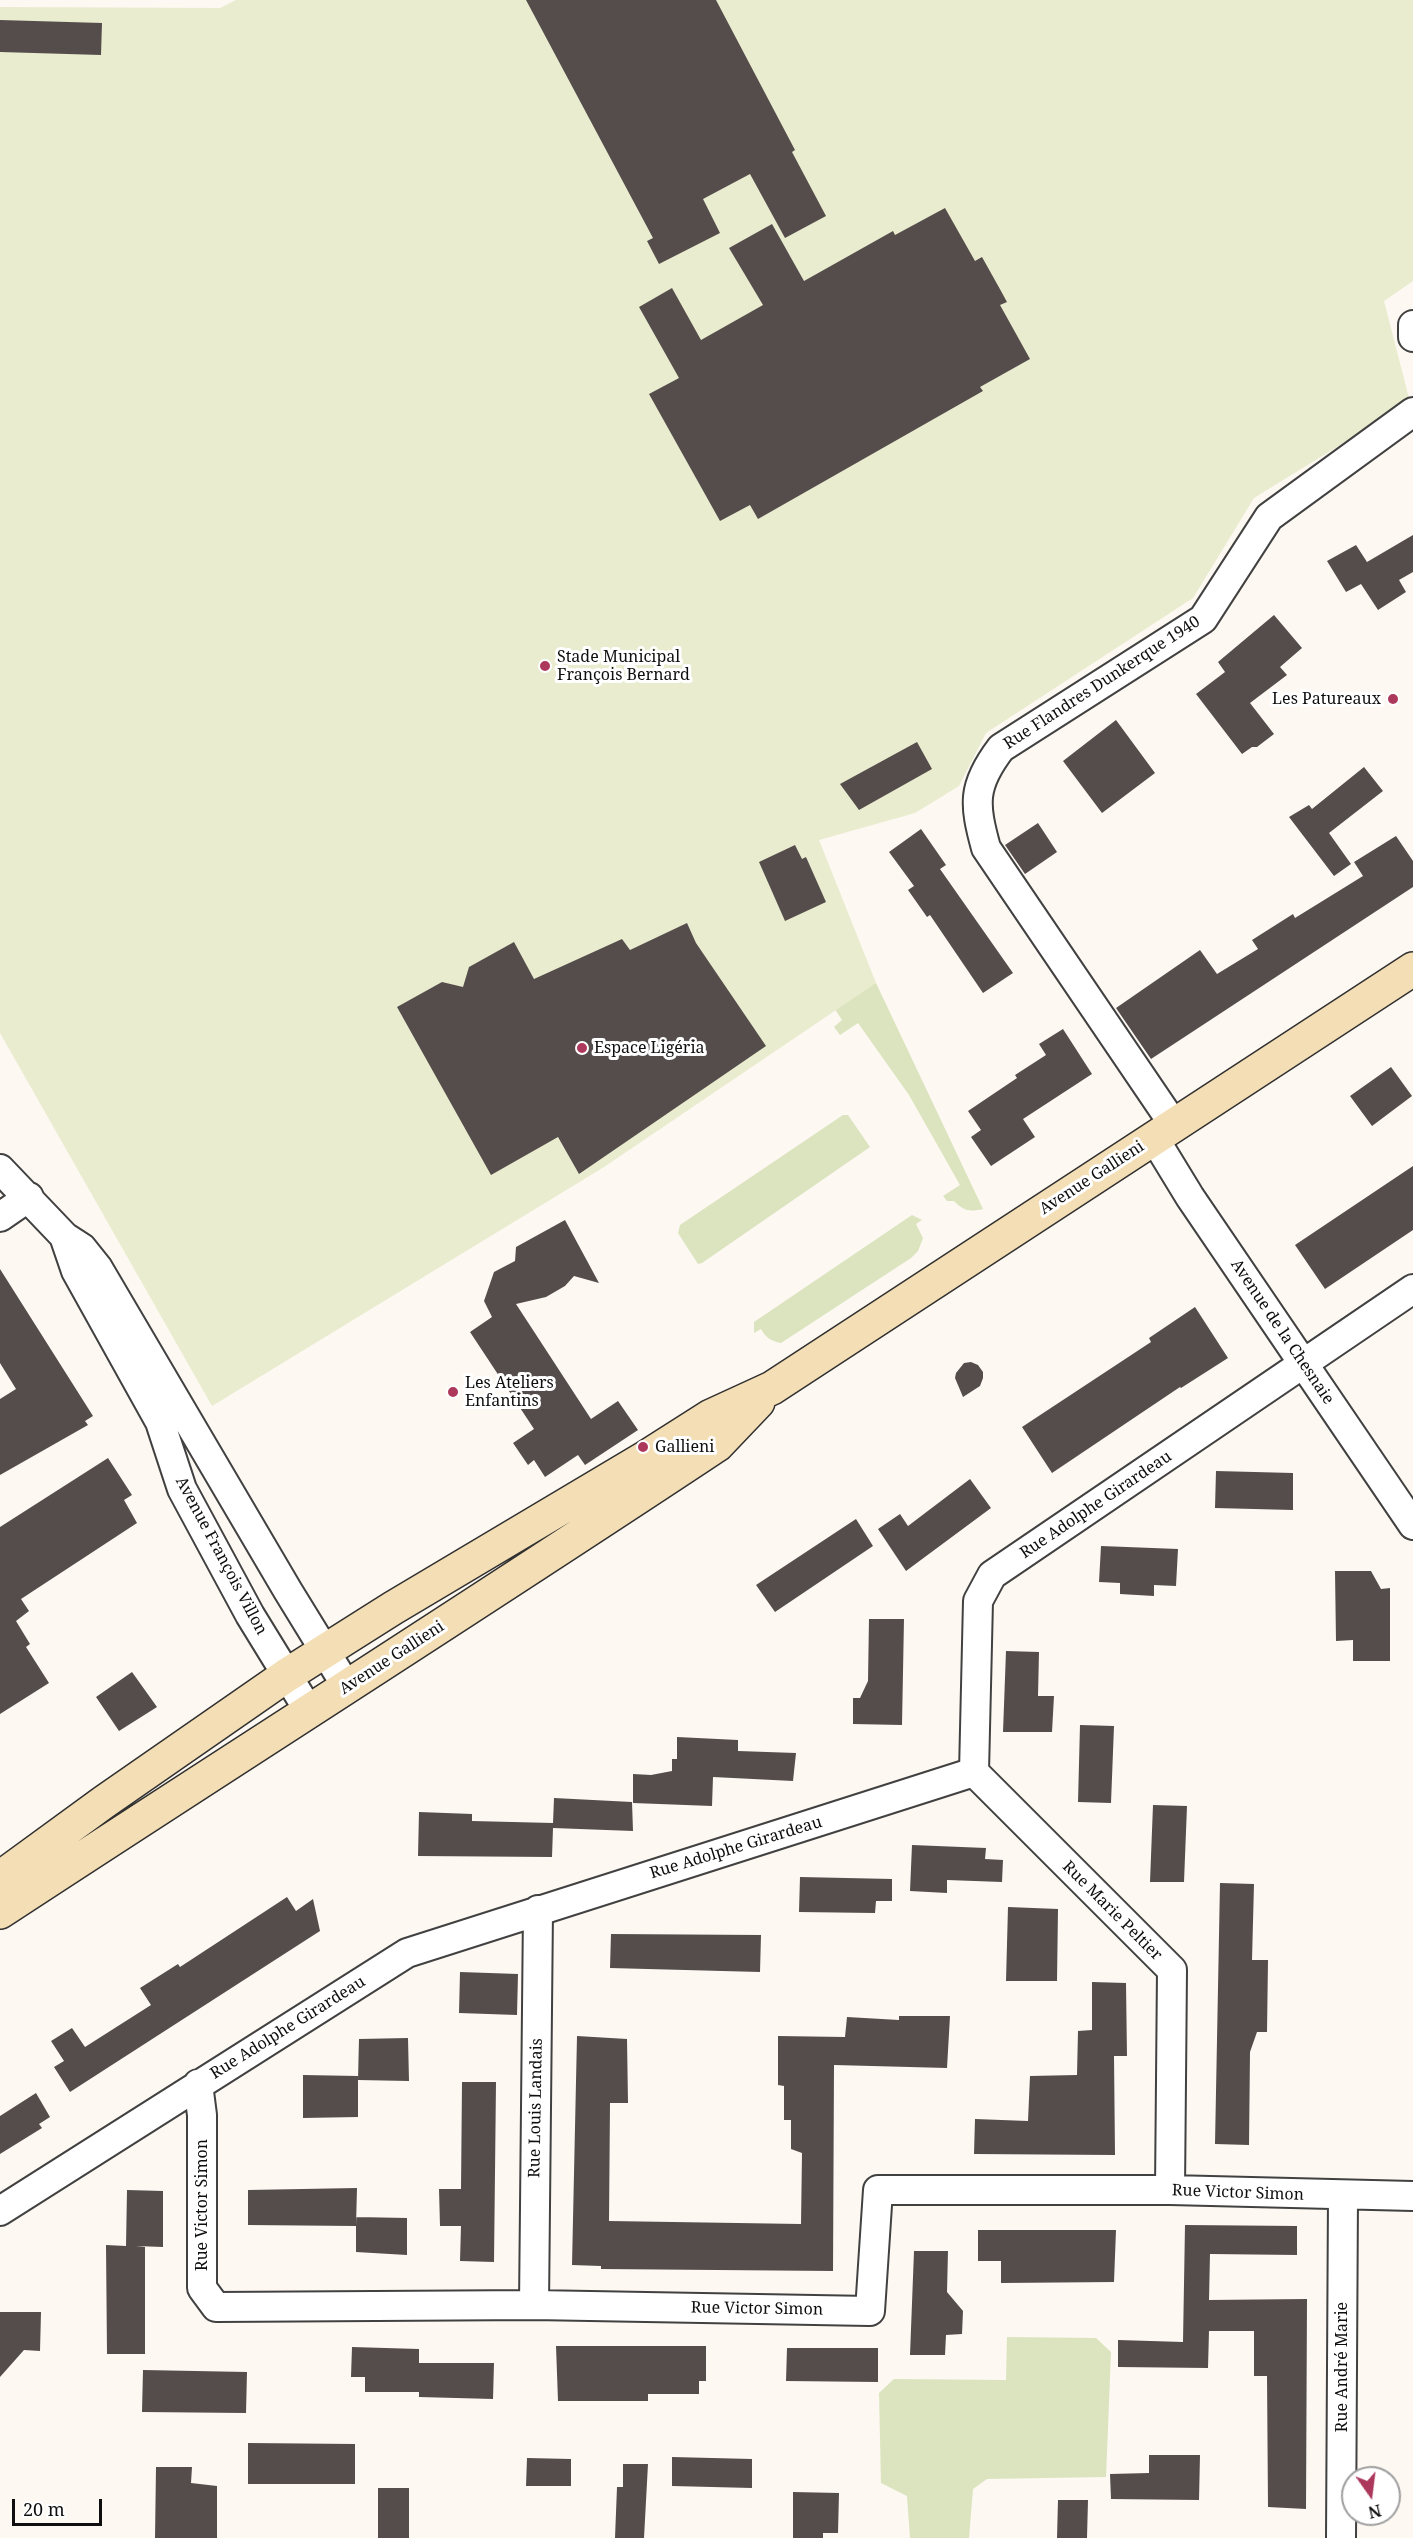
<!DOCTYPE html>
<html>
<head>
<meta charset="utf-8">
<style>
  body { margin:0 }
  #map { position:relative; width:1413px; height:2538px; overflow:hidden; background:#fdf8f1; font-family:"Noto Serif",serif }
  canvas { display:block }
  .north { position:absolute; left:1341px; top:2466px; width:60px; height:60px; box-sizing:border-box; background:#fff; border:2px solid #9f9f9f; border-radius:50%; rotate:166deg; font-size:16px; font-weight:700; line-height:24px; text-align:center; color:#0e0e0e }
  .north::after { content:''; display:block; margin:auto; width:21px; height:27px; background:#ac385b; clip-path:polygon(50% 0,100% 100%,50% 72%,0 100%) }
  .scale { position:absolute; left:12px; top:2499px; width:90px; height:27px; box-sizing:border-box; border:3px solid #0e0e0e; border-top:0; padding-left:8px; font-size:18px; line-height:21px; white-space:nowrap; color:#0e0e0e; -webkit-text-stroke:4px #fff; paint-order:stroke }
</style>
</head>
<body>
<div id="map">
<canvas width="1413" height="2538"></canvas>
<div class="north">N</div>
<div class="scale">20 m</div>
</div>
<script>
const c = document.querySelector('canvas').getContext('2d');
c.lineJoin = 'round';
function fillPath(path, color) {
  c.fillStyle = color;
  c.fill(path, 'evenodd');
}
function stroke(path, color, width, dash) {
  c.strokeStyle = color;
  c.lineWidth = width;
  c.lineCap = dash ? 'butt' : 'round';
  c.setLineDash(dash || []);
  c.stroke(path);
}
function drawText(font, color, halo, rows, align = 'center') {
  c.font = font + ' "Noto Serif",serif';
  c.lineWidth = 6;
  c.setLineDash([]);
  c.textBaseline = 'middle';
  c.strokeStyle = halo;
  c.fillStyle = color;
  for (const [text, x, y, turn = 0] of rows) {
    c.save();
    c.translate(x, y);
    c.rotate((+turn || 0) * Math.PI / 180);
    c.textAlign = isNaN(turn) ? turn : align;
    if (halo) c.strokeText(text, 0, 0);
    c.fillText(text, 0, 0);
    c.restore();
  }
}
const green = new Path2D(`
  M 876,983 L 983,1209 C 969,1212 964,1211 954,1201 L 947,1201 L 943,1196 L 960,1185 L 909,1095 L 858,1023 L 840,1035 L 834,1027 L 842,1020 L 830,1002 L 855,985 Z
  M 843,1115 L 848,1115 L 870,1147 L 702,1263 L 698,1264 L 678,1233 L 680,1225 Z
  M 912,1215 L 922,1220 L 916,1224 L 923,1238 L 918,1251 L 911,1258 L 781,1343 C 771,1341 766,1338 761,1329 L 754,1333 L 754,1322 Z
  M 1007,2337 L 1096,2338 L 1111,2352 L 1106,2477 L 987,2479 L 973,2489 L 969,2538 L 910,2538 L 907,2496 L 881,2483 L 879,2393 L 894,2379 L 1006,2380 Z`);
const pitch = new Path2D(`
  M 236,0 L 1413,0 L 1413,281 L 1384,301 L 1410,402 L 1254,498 L 1193,598 L 986,733 L 959,786 L 915,813 L 819,840 L 876,983 L 604,1167 L 212,1406 L 0,1033 L 0,7 L 220,8 Z`);
const building = new Path2D(`
  M 526,0 L 716,0 L 795,150 L 792,152 L 826,216 L 785,238 L 750,174 L 703,199 L 720,233 L 659,264 L 647,241 L 653,238 Z
  M 0,20 L 102,23 L 101,55 L 0,52 Z
  M 945,208 L 975,261 L 982,257 L 1001,291 L 1007,302 L 1000,305 L 1030,359 L 980,387 L 983,391 L 758,519 L 750,505 L 720,521 L 649,394 L 679,378 L 639,307 L 672,288 L 701,340 L 763,305 L 729,248 L 772,224 L 804,281 L 893,231 L 895,235 Z
  M 1413,535 L 1413,572 L 1399,580 L 1406,592 L 1378,610 L 1361,584 L 1346,592 L 1327,561 L 1356,545 L 1367,562 Z
  M 1274,615 L 1302,648 L 1280,667 L 1287,675 L 1250,703 L 1274,734 L 1257,747 L 1252,747 L 1242,754 L 1196,694 L 1225,672 L 1218,662 Z
  M 1116,720 L 1155,773 L 1102,813 L 1063,761 Z
  M 917,742 L 932,769 L 859,810 L 840,784 Z
  M 1364,767 L 1383,791 L 1329,833 L 1351,864 L 1334,876 L 1289,817 L 1309,805 L 1312,809 Z
  M 1038,823 L 1057,852 L 1025,874 L 1005,845 Z
  M 921,829 L 946,865 L 940,869 L 1013,973 L 983,993 L 930,915 L 927,917 L 908,890 L 914,886 L 889,852 Z
  M 1396,836 L 1413,861 L 1413,887 L 1151,1059 L 1116,1008 L 1200,950 L 1217,974 L 1258,949 L 1252,940 L 1293,914 L 1295,918 L 1363,876 L 1354,862 Z
  M 795,845 L 802,859 L 806,857 L 826,902 L 785,921 L 759,862 Z
  M 687,923 L 696,943 L 766,1046 L 579,1174 L 558,1137 L 491,1175 L 397,1007 L 442,982 L 463,987 L 469,967 L 514,942 L 534,979 L 622,939 L 630,950 Z
  M 1063,1029 L 1092,1074 L 1023,1119 L 1035,1137 L 991,1166 L 971,1137 L 981,1130 L 968,1111 L 1017,1078 L 1015,1075 L 1046,1055 L 1039,1044 Z
  M 1391,1067 L 1412,1096 L 1372,1126 L 1350,1096 Z
  M 1413,1166 L 1413,1230 L 1325,1289 L 1295,1245 Z
  M 565,1220 L 599,1283 L 574,1276 L 565,1286 L 546,1297 L 516,1304 L 591,1419 L 618,1401 L 638,1430 L 585,1465 L 578,1455 L 545,1477 L 534,1460 L 528,1465 L 513,1443 L 534,1429 L 470,1332 L 492,1317 L 484,1301 L 494,1272 L 515,1261 L 516,1247 Z
  M 0,1269 L 93,1416 L 85,1421 L 88,1425 L 0,1475 L 0,1399 L 16,1389 L 0,1363 Z
  M 1195,1307 L 1228,1358 L 1181,1388 L 1180,1387 L 1052,1473 L 1022,1427 L 1151,1342 L 1149,1338 Z
  M 971,1362 L 978,1365 L 983,1372 L 983,1378 L 980,1386 L 963,1397 L 955,1378 L 956,1373 L 964,1363 Z
  M 108,1458 L 132,1495 L 124,1500 L 137,1523 L 21,1599 L 29,1611 L 16,1621 L 30,1644 L 26,1647 L 49,1683 L 0,1714 L 0,1527 Z
  M 1216,1471 L 1293,1473 L 1293,1510 L 1215,1508 Z
  M 970,1479 L 991,1508 L 906,1571 L 878,1529 L 900,1514 L 908,1526 Z
  M 856,1519 L 873,1546 L 775,1612 L 756,1585 Z
  M 1101,1546 L 1178,1549 L 1176,1586 L 1154,1585 L 1154,1596 L 1120,1594 L 1120,1583 L 1099,1582 Z
  M 1335,1571 L 1371,1571 L 1381,1589 L 1390,1588 L 1390,1661 L 1353,1661 L 1353,1640 L 1336,1641 Z
  M 869,1619 L 904,1619 L 902,1725 L 853,1724 L 853,1698 L 860,1698 L 868,1681 Z
  M 1006,1651 L 1039,1652 L 1038,1696 L 1054,1696 L 1052,1732 L 1003,1732 Z
  M 132,1672 L 157,1707 L 119,1731 L 96,1697 Z
  M 1080,1725 L 1114,1726 L 1111,1803 L 1078,1802 Z
  M 677,1737 L 738,1740 L 738,1751 L 796,1753 L 793,1781 L 713,1777 L 712,1806 L 633,1803 L 633,1774 L 651,1775 L 672,1771 L 672,1759 L 677,1759 Z
  M 554,1798 L 632,1802 L 633,1831 L 553,1828 L 552,1857 L 418,1856 L 419,1812 L 472,1814 L 472,1821 L 553,1823 Z
  M 1153,1805 L 1187,1806 L 1184,1882 L 1150,1882 Z
  M 912,1845 L 986,1848 L 985,1859 L 1003,1860 L 1002,1882 L 947,1880 L 947,1893 L 910,1891 Z
  M 800,1877 L 892,1879 L 892,1901 L 876,1901 L 875,1913 L 799,1912 Z
  M 1220,1883 L 1254,1884 L 1252,1960 L 1268,1960 L 1267,2032 L 1257,2032 L 1250,2052 L 1249,2145 L 1215,2144 Z
  M 287,1897 L 296,1911 L 313,1899 L 320,1931 L 70,2092 L 54,2067 L 64,2061 L 51,2041 L 72,2028 L 85,2047 L 151,2005 L 140,1988 L 178,1964 L 180,1967 Z
  M 1008,1907 L 1058,1909 L 1057,1981 L 1006,1981 Z
  M 611,1934 L 761,1935 L 760,1972 L 610,1968 Z
  M 460,1972 L 518,1974 L 517,2015 L 459,2013 Z
  M 1092,1982 L 1126,1983 L 1127,2056 L 1114,2056 L 1115,2155 L 974,2154 L 975,2119 L 1028,2121 L 1030,2076 L 1077,2075 L 1078,2031 L 1092,2030 Z
  M 899,2016 L 950,2016 L 947,2068 L 834,2065 L 833,2271 L 601,2269 L 601,2266 L 572,2265 L 577,2036 L 627,2039 L 628,2103 L 610,2103 L 609,2221 L 801,2224 L 802,2153 L 791,2149 L 791,2120 L 784,2120 L 784,2086 L 778,2085 L 778,2036 L 845,2037 L 847,2017 L 899,2020 Z
  M 408,2038 L 409,2081 L 358,2080 L 359,2039 Z
  M 303,2075 L 358,2076 L 358,2117 L 303,2118 Z
  M 462,2082 L 496,2082 L 494,2262 L 460,2261 L 461,2226 L 440,2226 L 439,2189 L 461,2189 Z
  M 36,2093 L 50,2117 L 39,2124 L 42,2128 L 0,2154 L 0,2116 Z
  M 357,2188 L 356,2226 L 248,2225 L 248,2190 Z
  M 127,2190 L 163,2191 L 163,2247 L 136,2246 L 145,2247 L 145,2354 L 107,2354 L 106,2245 L 126,2246 Z
  M 356,2217 L 407,2218 L 407,2255 L 356,2252 Z
  M 1185,2225 L 1297,2226 L 1297,2255 L 1210,2254 L 1209,2300 L 1307,2299 L 1306,2509 L 1268,2507 L 1267,2376 L 1254,2376 L 1254,2331 L 1209,2331 L 1208,2368 L 1118,2367 L 1118,2340 L 1183,2342 Z
  M 978,2230 L 1116,2230 L 1114,2282 L 1001,2283 L 1001,2261 L 978,2261 Z
  M 914,2251 L 948,2251 L 947,2292 L 963,2311 L 962,2334 L 946,2335 L 945,2355 L 910,2355 Z
  M 0,2312 L 41,2312 L 40,2351 L 24,2350 L 0,2377 Z
  M 556,2346 L 706,2346 L 706,2381 L 699,2381 L 699,2394 L 648,2394 L 648,2401 L 558,2401 Z
  M 352,2347 L 419,2349 L 419,2363 L 494,2363 L 493,2399 L 419,2397 L 419,2392 L 365,2392 L 365,2377 L 351,2377 Z
  M 787,2348 L 878,2348 L 878,2382 L 786,2381 Z
  M 143,2370 L 247,2372 L 246,2413 L 142,2412 Z
  M 248,2443 L 355,2444 L 355,2484 L 248,2484 Z
  M 1149,2455 L 1200,2455 L 1199,2500 L 1111,2499 L 1110,2474 L 1149,2473 Z
  M 672,2457 L 752,2459 L 752,2488 L 672,2486 Z
  M 527,2458 L 571,2459 L 571,2486 L 526,2486 Z
  M 623,2464 L 648,2464 L 644,2538 L 615,2538 L 617,2487 L 623,2487 Z
  M 156,2467 L 192,2467 L 191,2483 L 217,2486 L 217,2538 L 155,2538 Z
  M 378,2488 L 409,2488 L 409,2538 L 378,2538 Z
  M 793,2492 L 839,2493 L 838,2533 L 823,2533 L 823,2538 L 793,2538 Z
  M 1058,2500 L 1088,2500 L 1087,2538 L 1057,2538 Z`);
const street = new Path2D(`
  M 1413,325 L 1413,337
  M 1174,1125 L 986,848 C 974,804 972,786 1001,748 L 1203,619 L 1269,517 L 1413,412
  M 1154,1138 L 1190,1197 L 1413,1525
  M 0,1169 L 64,1236 L 76,1271 L 160,1422 L 182,1489 L 250,1615 L 309,1711
  M 0,1217 L 29,1197
  M 65,1237 L 82,1248 L 98,1268 L 288,1591 L 347,1687
  M 974,1772 L 1172,1970 L 1170,2190
  M 198,2084 L 202,2115 L 202,2288 L 216,2307 L 534,2305 L 870,2311 L 878,2190 L 1170,2190 L 1413,2196
  M 0,2211 L 407,1953 L 974,1772 L 978,1601 L 992,1575 L 1413,1289
  M 534,2305 L 538,1910
  M 1341,2538 L 1343,2196`);
const secondary = new Path2D(`
  M 0,1878 L 104,1802 L 287,1675 L 393,1608 L 645,1458 L 711,1416 L 772,1388 L 1413,969
  M 0,1912 C 238,1756 479,1603 717,1445 L 758,1402`);
const markers = [
  [545,666,6,"#ac385b"],
  [1393,699,6,"#ac385b"],
  [582,1048,6,"#ac385b"],
  [453,1392,6,"#ac385b"],
  [643,1447,6,"#ac385b"]
];
const poiNames = [
  ["Stade Municipal",557,657],
  ["François Bernard",557,675],
  ["Les Patureaux",1381,699,"right"],
  ["Espace Ligéria",594,1048],
  ["Les Ateliers",465,1383],
  ["Enfantins",465,1401],
  ["Gallieni",655,1447]
];
const streetNames = [
  ["Rue Flandres Dunkerque 1940",1102,683,-33],
  ["Avenue Gallieni",1092,1178,-33],
  ["Avenue de la Chesnaie",1282,1332,56],
  ["Rue Adolphe Girardeau",1096,1505,-34],
  ["Avenue François Villon",221,1556,62],
  ["Avenue Gallieni",392,1658,-33],
  ["Rue Adolphe Girardeau",736,1848,-17],
  ["Rue Marie Peltier",1112,1911,45],
  ["Rue Adolphe Girardeau",288,2028,-32],
  ["Rue Louis Landais",536,2108,-89],
  ["Rue Victor Simon",1238,2193,2],
  ["Rue Victor Simon",202,2205,-90],
  ["Rue Victor Simon",757,2309,1],
  ["Rue André Marie",1342,2367,-90]
];
fillPath(green, '#dbe4bf');
fillPath(pitch, '#e9eccf');
fillPath(building, '#554d4c');
stroke(street, '#414141', 32);
stroke(secondary, '#303030', 36);
stroke(street, '#fff', 28);
stroke(secondary, '#f4deb5', 33);
for (const [x, y, r, color] of markers) {
  const dot = new Path2D();
  dot.arc(x, y, r, 0, 2 * Math.PI);
  c.fillStyle = color;
  c.fill(dot);
  stroke(dot, '#fff', 2);
}
drawText('16px', '#0e0e0e', '#fff', poiNames, 'left');
drawText('16px', '#0e0e0e', '#fff', streetNames);
</script>
</body>
</html>
